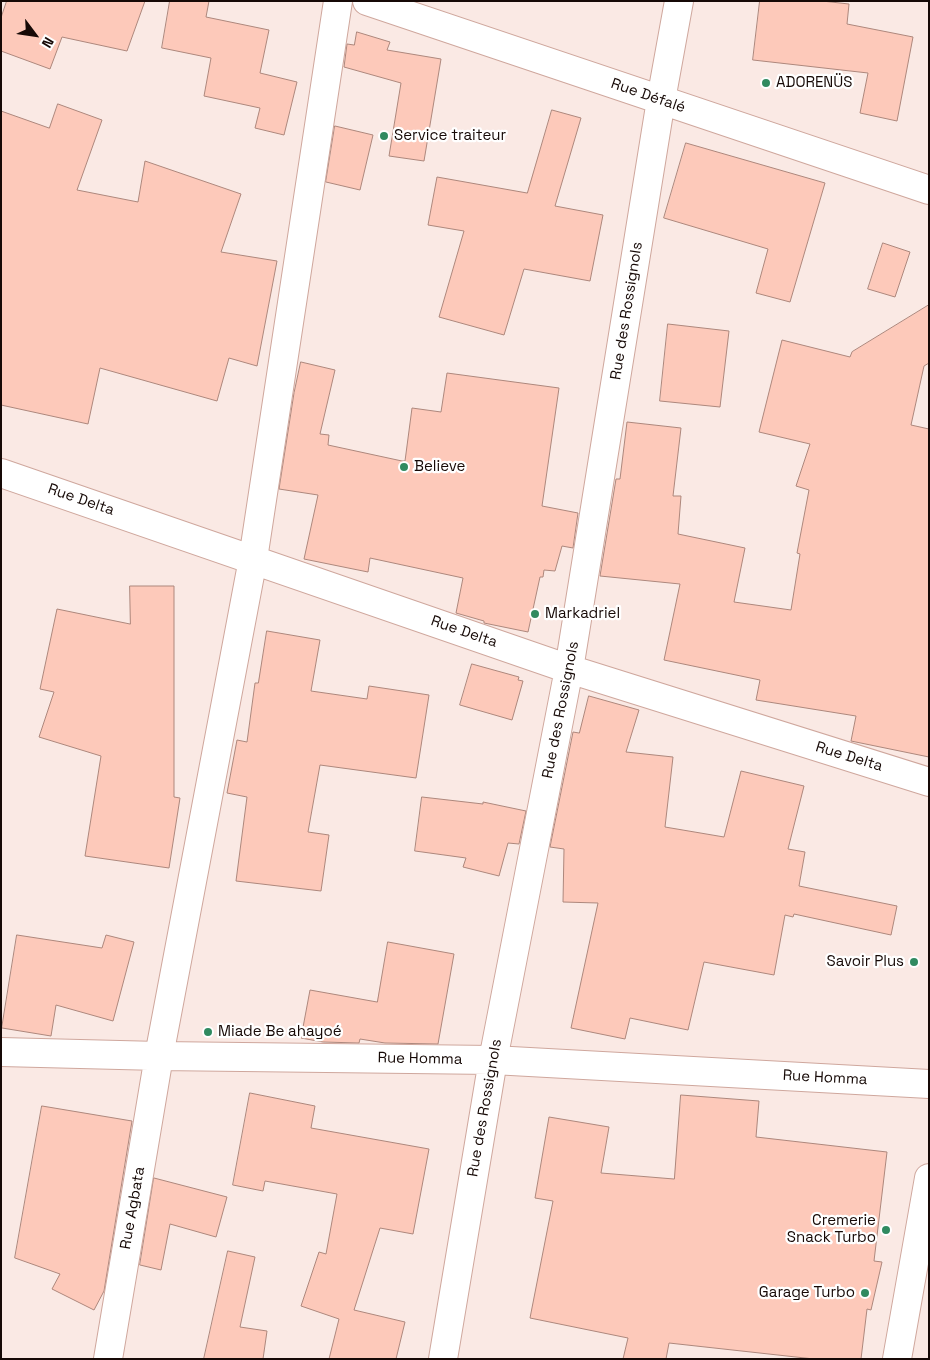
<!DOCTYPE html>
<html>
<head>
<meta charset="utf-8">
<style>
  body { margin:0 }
  #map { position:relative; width:930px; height:1360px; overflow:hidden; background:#fae9e4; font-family:"Space Grotesk",sans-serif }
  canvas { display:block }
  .frame { position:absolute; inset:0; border:2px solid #160906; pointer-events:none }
  .north { position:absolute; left:10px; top:10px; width:50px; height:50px; -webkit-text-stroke:4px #fff; paint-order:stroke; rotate:121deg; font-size:14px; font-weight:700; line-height:20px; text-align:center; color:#160906 }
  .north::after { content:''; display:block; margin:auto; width:18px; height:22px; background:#160906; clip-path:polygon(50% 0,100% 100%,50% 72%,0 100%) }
</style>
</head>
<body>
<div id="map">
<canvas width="930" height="1360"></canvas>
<div class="frame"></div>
<div class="north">N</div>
</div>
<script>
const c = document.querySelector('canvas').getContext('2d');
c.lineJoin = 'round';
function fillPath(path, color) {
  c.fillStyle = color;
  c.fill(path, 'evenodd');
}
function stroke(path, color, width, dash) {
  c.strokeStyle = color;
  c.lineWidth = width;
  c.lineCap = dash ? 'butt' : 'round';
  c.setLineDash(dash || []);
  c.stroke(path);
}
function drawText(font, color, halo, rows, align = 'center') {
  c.font = font + ' "Space Grotesk",sans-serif';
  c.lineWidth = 4.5;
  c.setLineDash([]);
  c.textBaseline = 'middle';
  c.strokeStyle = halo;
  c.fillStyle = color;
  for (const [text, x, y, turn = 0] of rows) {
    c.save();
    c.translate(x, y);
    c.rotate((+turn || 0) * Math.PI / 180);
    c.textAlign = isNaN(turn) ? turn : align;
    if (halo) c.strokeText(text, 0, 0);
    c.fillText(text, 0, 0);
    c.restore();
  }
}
const building = new Path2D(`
  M 7,1 L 145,1 L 127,51 L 62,37 L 50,69 L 1,51 L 1,18 Z
  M 170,1 L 209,1 L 206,17 L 269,30 L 260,73 L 297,82 L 284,135 L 255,128 L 260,108 L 204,96 L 211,58 L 162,48 Z
  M 760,1 L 822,1 L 849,4 L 847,24 L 913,37 L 897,121 L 860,113 L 868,73 L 753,60 Z
  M 357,32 L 390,42 L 387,50 L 441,59 L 424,161 L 389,156 L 401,83 L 344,67 L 347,44 L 354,45 Z
  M 58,104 L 102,120 L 77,190 L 138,202 L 145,161 L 241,194 L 221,252 L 277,261 L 257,366 L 229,358 L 217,401 L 100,368 L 88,424 L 1,405 L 1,111 L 49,128 Z
  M 552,110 L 581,118 L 555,206 L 603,215 L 590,281 L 524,269 L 504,335 L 439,317 L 464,231 L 428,225 L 437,177 L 527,193 Z
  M 335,126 L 373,135 L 360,190 L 326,182 Z
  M 686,143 L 825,183 L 790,302 L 756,293 L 768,249 L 664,218 Z
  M 883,243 L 910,252 L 895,297 L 868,289 Z
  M 929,305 L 929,363 L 924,366 L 911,425 L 929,429 L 929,757 L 851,741 L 856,716 L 756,700 L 760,680 L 664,660 L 680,584 L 600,576 L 616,479 L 620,479 L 627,422 L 681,428 L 673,496 L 681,496 L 678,534 L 745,548 L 734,602 L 791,610 L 800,554 L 797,553 L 809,490 L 796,486 L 810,444 L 759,432 L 782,340 L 850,357 L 852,352 Z
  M 668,324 L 729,331 L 720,407 L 660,401 Z
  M 301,362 L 335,370 L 320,434 L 329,435 L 328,445 L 402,461 L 405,461 L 412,408 L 441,412 L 447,373 L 559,388 L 542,506 L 578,513 L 573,548 L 562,546 L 555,571 L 544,570 L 543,577 L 540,577 L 528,632 L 484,623 L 484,621 L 456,613 L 463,578 L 370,558 L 368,572 L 304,559 L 318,495 L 279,489 L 294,393 Z
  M 130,586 L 174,586 L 174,797 L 180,798 L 169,868 L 85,856 L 101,756 L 39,737 L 54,692 L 40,689 L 57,609 L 130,624 Z
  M 267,631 L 320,640 L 311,691 L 367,699 L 369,686 L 429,695 L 416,778 L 320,765 L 308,832 L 329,835 L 321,891 L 236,881 L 247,797 L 227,793 L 237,740 L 247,742 L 255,683 L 258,683 Z
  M 472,664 L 519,677 L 518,680 L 523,681 L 512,720 L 460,705 Z
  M 589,696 L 639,710 L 626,752 L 673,757 L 665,827 L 724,837 L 741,771 L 804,786 L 788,849 L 805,852 L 799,886 L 897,906 L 891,935 L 794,914 L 793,917 L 785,915 L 774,975 L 704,962 L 688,1030 L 630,1018 L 625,1039 L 571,1028 L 598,903 L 563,902 L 564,849 L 550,847 L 573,732 L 579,733 Z
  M 422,797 L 483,804 L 483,802 L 526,811 L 519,844 L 508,843 L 499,876 L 463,867 L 466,858 L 415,851 Z
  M 17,935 L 102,948 L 106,935 L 134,942 L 113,1021 L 56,1005 L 51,1036 L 2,1028 Z
  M 388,942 L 454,954 L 438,1044 L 385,1043 L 360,1039 L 359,1043 L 323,1042 L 301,1038 L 310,990 L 377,1002 Z
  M 250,1093 L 315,1106 L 311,1128 L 429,1149 L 413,1234 L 380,1228 L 354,1310 L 405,1322 L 396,1359 L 329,1359 L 339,1319 L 301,1306 L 319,1252 L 326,1254 L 337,1194 L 265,1181 L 263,1191 L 233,1185 Z
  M 681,1095 L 759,1101 L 756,1137 L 887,1152 L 874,1261 L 882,1262 L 871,1310 L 867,1309 L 861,1359 L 814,1359 L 669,1343 L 666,1359 L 623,1359 L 628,1338 L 530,1318 L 553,1201 L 535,1198 L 549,1117 L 609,1127 L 601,1173 L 674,1179 Z
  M 42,1106 L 132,1121 L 104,1291 L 94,1310 L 52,1289 L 60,1274 L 15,1258 Z
  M 154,1178 L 227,1197 L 216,1237 L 170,1224 L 161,1270 L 140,1265 Z
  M 228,1251 L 255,1257 L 240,1327 L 267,1331 L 263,1359 L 204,1359 Z`);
const minor = new Path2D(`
  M 367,1 L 929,190
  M 1,473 L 569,669 L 929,782
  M 1,1052 L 159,1056 L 493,1060 L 929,1084
  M 108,1359 L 159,1056 L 253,559 L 338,1
  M 443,1359 L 493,1060 L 569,669 L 661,100 L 679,1
  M 897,1359 L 929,1178`);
const markers = [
  [766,83,5,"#308a60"],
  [384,136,5,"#308a60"],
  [404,467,5,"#308a60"],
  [535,614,5,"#308a60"],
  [914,962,5,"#308a60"],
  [208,1032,5,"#308a60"],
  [886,1230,5,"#308a60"],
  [865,1293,5,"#308a60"]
];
const poiNames = [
  ["ADORENÜS",776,83],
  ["Service traiteur",394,136],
  ["Believe",414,467],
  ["Markadriel",545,614],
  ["Savoir Plus",904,962,"right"],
  ["Miade Be ahayoé",218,1032],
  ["Cremerie",876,1221,"right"],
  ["Snack Turbo",876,1238,"right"],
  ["Garage Turbo",855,1293,"right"]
];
const streetNames = [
  ["Rue Défalé",648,96,19],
  ["Rue des Rossignols",627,311,-81],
  ["Rue Delta",81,500,19],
  ["Rue Delta",464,632,19],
  ["Rue des Rossignols",561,710,-79],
  ["Rue Delta",849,757,17],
  ["Rue Homma",420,1059,1],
  ["Rue Homma",825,1078,3],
  ["Rue des Rossignols",485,1108,-80],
  ["Rue Agbata",133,1208,-80]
];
fillPath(building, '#fdc9ba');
stroke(building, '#ad877c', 1);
stroke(minor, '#cfa79d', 30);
stroke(minor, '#fff', 28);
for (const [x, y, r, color] of markers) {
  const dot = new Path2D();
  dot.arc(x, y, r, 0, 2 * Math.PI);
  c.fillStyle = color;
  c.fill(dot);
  stroke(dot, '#fff', 2);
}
drawText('15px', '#160906', '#fff', poiNames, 'left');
drawText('15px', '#160906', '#fff', streetNames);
</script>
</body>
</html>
